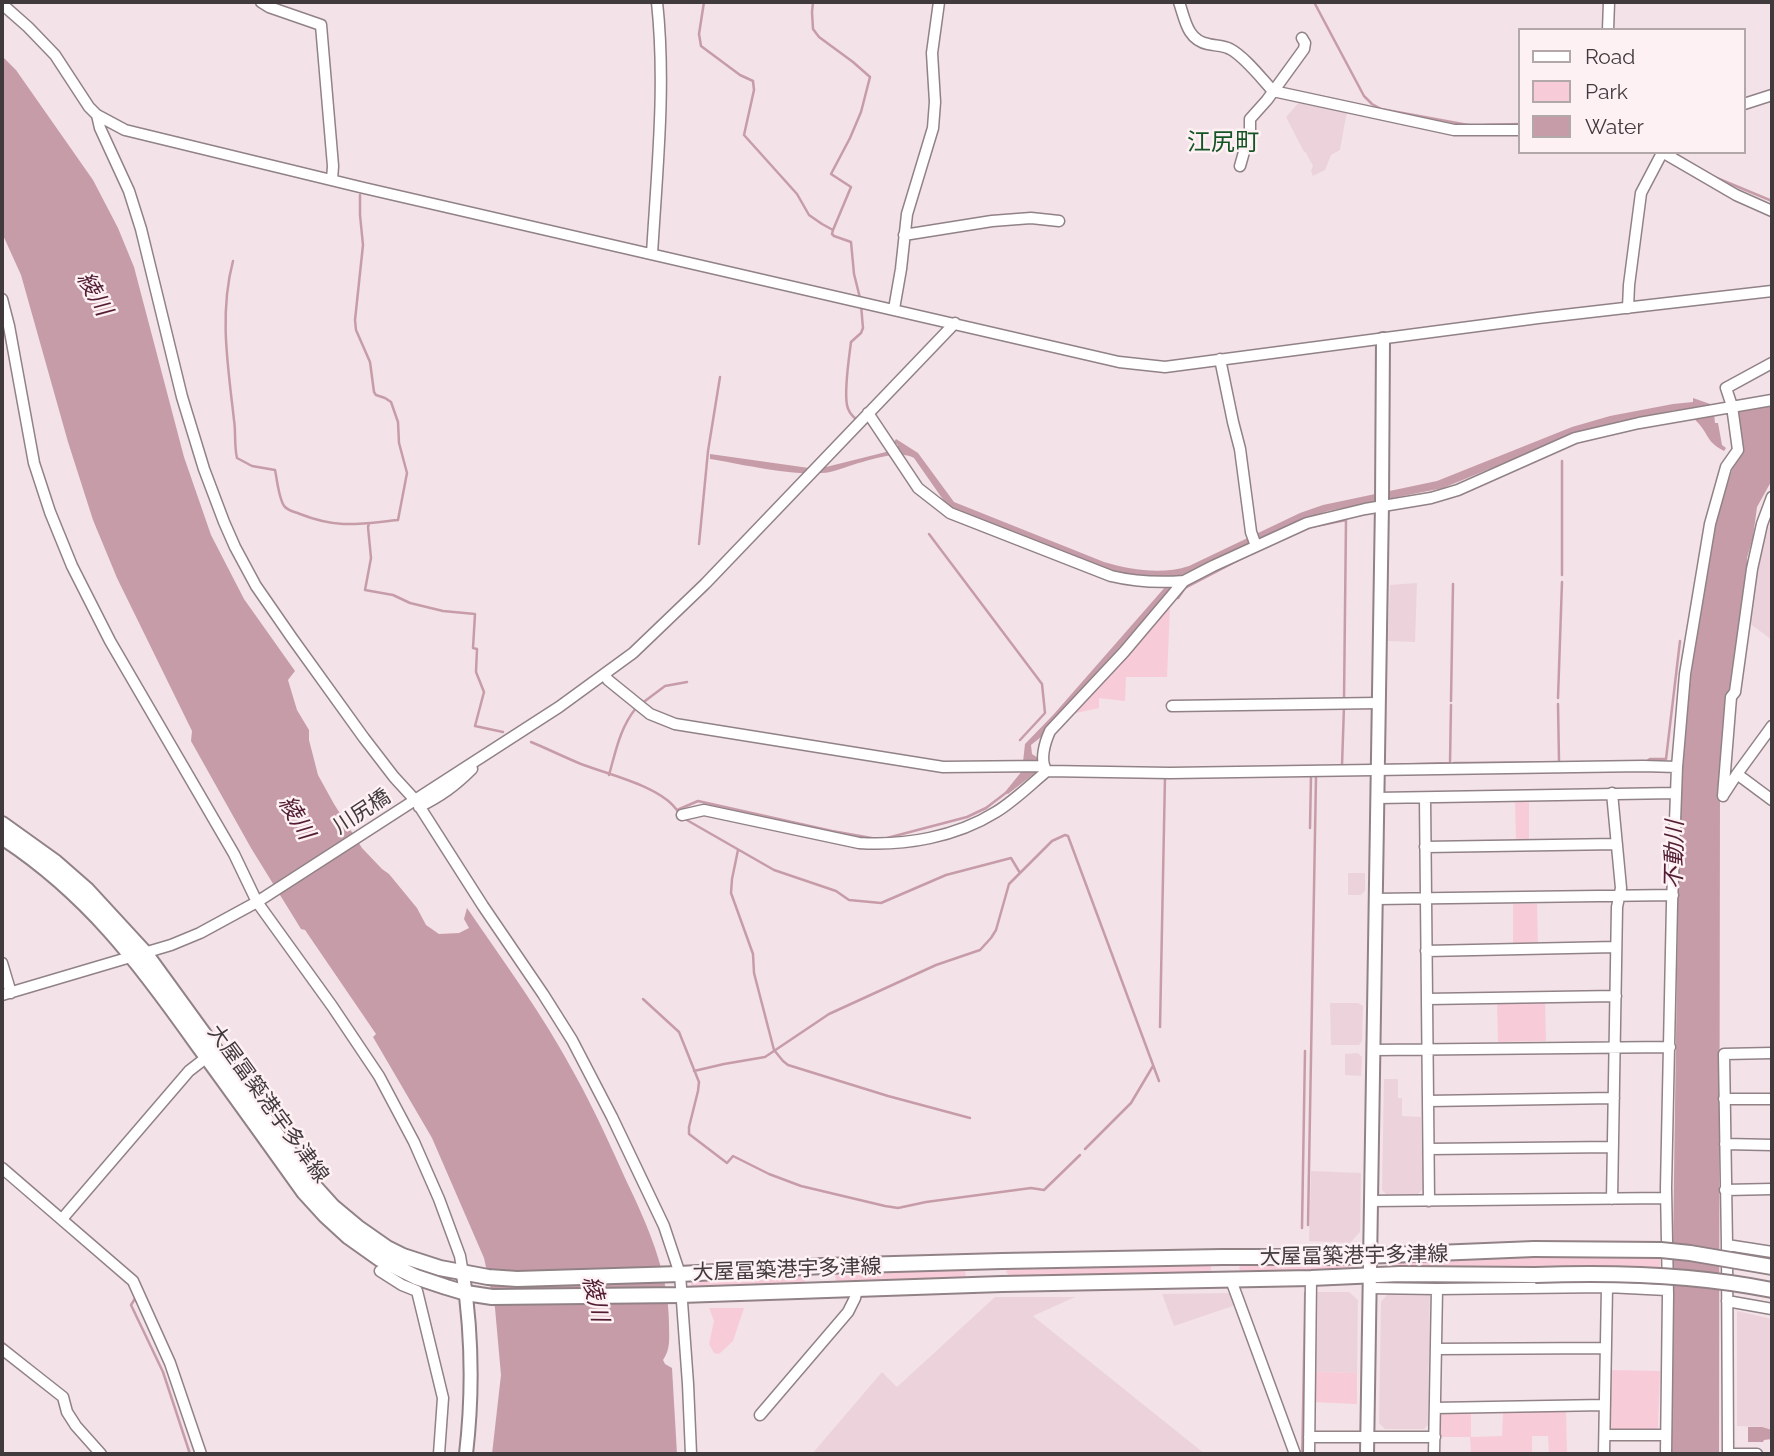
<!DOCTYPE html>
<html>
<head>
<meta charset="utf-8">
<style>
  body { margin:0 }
  #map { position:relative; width:1774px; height:1456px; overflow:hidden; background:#f3e2e7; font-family:Raleway,sans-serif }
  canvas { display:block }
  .frame { position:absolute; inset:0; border:4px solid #403a3c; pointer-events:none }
  .legend { position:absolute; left:1518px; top:28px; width:228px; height:126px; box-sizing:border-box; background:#fef1f4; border:2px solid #b2a8aa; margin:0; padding:9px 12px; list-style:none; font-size:21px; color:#403a3c }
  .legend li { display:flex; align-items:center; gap:14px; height:35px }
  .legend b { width:35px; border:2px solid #b2a8aa }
</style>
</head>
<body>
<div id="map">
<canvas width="1774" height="1456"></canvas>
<div class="frame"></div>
<ul class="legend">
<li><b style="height:9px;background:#fff"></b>Road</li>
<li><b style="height:19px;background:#f8cbd9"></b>Park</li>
<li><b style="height:19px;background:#c79ca9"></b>Water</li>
</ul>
</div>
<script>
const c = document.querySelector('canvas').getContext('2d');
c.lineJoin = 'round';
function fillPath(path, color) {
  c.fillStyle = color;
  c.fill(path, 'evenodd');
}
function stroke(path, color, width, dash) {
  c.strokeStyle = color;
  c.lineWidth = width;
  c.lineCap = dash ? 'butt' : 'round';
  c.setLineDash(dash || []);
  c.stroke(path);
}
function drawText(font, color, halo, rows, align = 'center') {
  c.font = font + ' Raleway,"Noto Sans JP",sans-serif';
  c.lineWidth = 5;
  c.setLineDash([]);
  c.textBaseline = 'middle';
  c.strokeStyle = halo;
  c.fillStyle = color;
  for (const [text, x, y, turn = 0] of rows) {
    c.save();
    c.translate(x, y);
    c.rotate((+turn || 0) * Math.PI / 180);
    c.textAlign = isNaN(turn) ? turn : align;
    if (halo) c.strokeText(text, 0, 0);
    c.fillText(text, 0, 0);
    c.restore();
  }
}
const built = new Path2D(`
  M 1301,100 L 1347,111 L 1340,150 L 1331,155 L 1325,170 L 1313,176 L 1311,171 L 1313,166 L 1306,153 L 1303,150 L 1286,117 Z
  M 1772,515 L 1772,640 L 1749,623 L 1762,550 Z
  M 1417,583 L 1415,642 L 1388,641 L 1390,585 Z
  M 1348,873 L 1365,873 L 1365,891 L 1361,895 L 1348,895 Z
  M 1330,1003 L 1358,1003 L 1363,1006 L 1362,1041 L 1359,1045 L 1331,1045 Z
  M 1358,1053 L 1362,1057 L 1361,1076 L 1345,1075 L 1345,1054 Z
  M 1384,1079 L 1398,1079 L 1398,1098 L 1402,1098 L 1402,1116 L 1421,1117 L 1423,1189 L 1418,1194 L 1387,1195 L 1382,1190 Z
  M 1311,1171 L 1361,1173 L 1360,1232 L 1350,1243 L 1309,1241 Z
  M 1390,1291 L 1430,1291 L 1428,1425 L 1424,1429 L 1385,1429 L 1379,1423 L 1381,1302 Z
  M 1315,1292 L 1349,1292 L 1358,1300 L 1357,1373 L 1313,1372 Z
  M 1232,1293 L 1235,1302 L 1233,1306 L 1174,1326 L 1162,1294 Z
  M 995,1297 L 1075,1297 L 1033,1316 L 1205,1454 L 812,1454 L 882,1372 L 897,1387 Z
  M 1737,1311 L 1772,1319 L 1772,1434 L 1762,1427 L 1737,1426 Z`);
const green = new Path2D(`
  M 1167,606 L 1170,607 L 1167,677 L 1126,677 L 1125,701 L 1099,698 L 1099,708 L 1072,714 Z
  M 1515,799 L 1529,799 L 1529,840 L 1516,840 Z
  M 1513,904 L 1537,904 L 1538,945 L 1513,944 Z
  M 1497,1001 L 1545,1001 L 1546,1041 L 1498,1042 Z
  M 1532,1240 L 1661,1241 L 1659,1285 L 1533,1284 L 1532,1269 L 1392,1266 L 1391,1261 L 1532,1255 Z
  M 1207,1263 L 1211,1266 L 1211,1272 L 1207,1274 L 1011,1277 L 1006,1272 L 1008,1268 Z
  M 1242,1263 L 1342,1263 L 1349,1264 L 1349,1272 L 1241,1273 L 1239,1268 Z
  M 965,1268 L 966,1279 L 836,1283 L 835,1272 Z
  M 804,1272 L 805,1284 L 691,1289 L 691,1277 Z
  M 709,1308 L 744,1308 L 733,1341 L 719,1354 L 714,1353 L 709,1344 L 714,1321 Z
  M 1609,1370 L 1660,1371 L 1658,1427 L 1656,1430 L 1612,1430 L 1609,1427 Z
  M 1313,1372 L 1357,1373 L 1357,1404 L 1313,1402 Z
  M 1566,1411 L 1567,1454 L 1549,1454 L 1548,1436 L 1532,1436 L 1532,1454 L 1471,1454 L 1470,1437 L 1440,1437 L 1440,1416 L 1443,1413 L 1471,1412 L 1471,1437 L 1502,1436 L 1503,1412 Z`);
const water = new Path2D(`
  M 2,56 L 16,70 L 93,180 L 118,228 L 134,267 L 184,457 L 211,535 L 244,599 L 295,671 L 288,680 L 297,710 L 309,730 L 309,740 L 318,775 L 334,804 L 362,848 L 382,869 L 389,874 L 417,908 L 426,925 L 439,934 L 459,933 L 469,928 L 464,919 L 467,908 C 504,962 543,1015 574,1073 C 593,1107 609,1142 625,1178 C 647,1224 669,1272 669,1324 C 669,1337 671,1349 663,1360 L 665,1364 L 672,1368 L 677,1454 L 492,1454 L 501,1375 L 495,1308 L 484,1258 L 432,1138 L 373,1037 L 376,1034 L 305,930 L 301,929 L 251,848 L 191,741 L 192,731 L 117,578 L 93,520 L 68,442 L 21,275 L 2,233 Z
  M 1693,398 L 1713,405 L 1715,423 L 1718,423 L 1722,445 L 1726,448 L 1724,451 C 1707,442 1710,437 1699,424 C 1695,419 1690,416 1685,411 L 1676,410 L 1572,433 L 1521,456 L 1443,488 L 1328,511 L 1301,520 L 1186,575 L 1163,598 L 1041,737 L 1031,745 L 1032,754 L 1038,758 L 1035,773 L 1008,794 L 1005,792 L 1022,771 L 1025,744 L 1054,714 L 1173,578 L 1134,577 L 1102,569 L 956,509 L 949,506 L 944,501 L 914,458 C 896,447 850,467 830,472 C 800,478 741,464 710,459 L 710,454 L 809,468 L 826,467 L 898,449 L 898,445 L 894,442 L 896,439 L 918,453 L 954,502 L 1104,562 C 1131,570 1162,575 1189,566 L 1300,513 L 1323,505 L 1437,481 L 1572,427 L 1610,416 L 1673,404 L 1693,402 Z
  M 1772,405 L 1772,480 L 1757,507 L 1753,537 L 1747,558 L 1747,571 L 1725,722 L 1720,792 L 1719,1454 L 1670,1454 L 1678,898 L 1682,762 L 1686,708 L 1713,527 L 1733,467 L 1741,452 L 1738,410 Z
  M 1304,1292 L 1308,1292 L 1305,1454 L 1301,1454 Z
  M 1748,1427 L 1762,1427 L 1772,1430 L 1772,1439 L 1764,1440 L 1763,1442 L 1748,1442 Z`);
const stream = new Path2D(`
  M 704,2 L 699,34 L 701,46 L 740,75 L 753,81 L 754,90 L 744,135 L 797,194 L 809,215 L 822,224 L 833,230 L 832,234 L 834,236 L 851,242 L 854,274 L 860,298
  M 813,2 L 812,12 L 813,29 L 819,37 L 853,62 L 870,77 L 861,112 L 850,138 L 831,174 L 851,187 L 833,230
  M 1314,2 L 1364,96 L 1372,104 L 1381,109 L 1468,125
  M 1485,125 L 1520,124
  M 1673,152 L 1685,160
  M 1712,176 L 1772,201
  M 233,261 C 219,314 228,366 234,420 C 236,432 234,446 237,458 L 252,466 L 275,470 C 277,479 279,501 285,507 C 289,511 295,512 300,514 C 338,529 359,524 398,520 L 407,473 L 399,443 L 398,422 L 391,402 L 385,398 L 376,395 L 374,392 L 370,362 L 356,330 L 355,320 L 363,245 L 360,215 L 360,195
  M 856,419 C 851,415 848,411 847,405 C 844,390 849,358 851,342 L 861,333 L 863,328 L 861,305
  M 369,524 L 368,527 L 371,558 L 365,590 L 393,595 L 410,603 L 443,611 L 475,614 L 473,648 L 477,649 L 476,672 L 484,692 L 475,726 L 503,732
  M 1306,528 L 1346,520 L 1344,700
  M 929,534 L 1042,684 L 1045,713 L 1020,740
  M 699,544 L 708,451 L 720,377
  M 1562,575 L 1562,461
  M 1178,598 L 1185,588 L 1252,553
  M 1558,698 L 1562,582
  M 1451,701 L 1453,584
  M 641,704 L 665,686 L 687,682
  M 1558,704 L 1559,761
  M 531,742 C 548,749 564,757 581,764 C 607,774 664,787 678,812
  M 1647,761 L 1650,759 L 1666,759 L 1680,641
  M 1454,763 L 1622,762
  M 1388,765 L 1450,763 L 1451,705
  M 1342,766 L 1344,706
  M 609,775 C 616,750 620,728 636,708
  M 677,810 L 698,801 L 832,831 L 877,839 L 887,838 L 967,817 L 986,808 L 1007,792
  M 685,819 L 774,870 L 836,891 L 849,900 L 881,903 L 946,875 L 1011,858 L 1020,873
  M 1310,828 L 1311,775
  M 738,850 L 732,879 L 731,893 L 753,954 L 754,973 L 774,1050 L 783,1061 L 788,1065 L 888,1096 L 970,1118
  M 643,999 L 679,1032 L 699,1082 L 698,1091 L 689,1127 L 689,1134 L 727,1163 L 733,1156 L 769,1174 L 801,1186 L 885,1206 L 898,1208 L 926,1202 L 1031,1188 L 1044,1190 L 1080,1155
  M 1160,1027 L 1165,777
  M 694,1071 L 724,1064 L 765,1057 L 829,1014 L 936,965 L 980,950 L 991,938 L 996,930 L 1009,884 L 1052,841 L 1065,835 L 1068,836 L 1159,1081
  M 1085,1149 L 1131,1103 L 1153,1066
  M 1308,1225 L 1316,777
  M 1302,1228 L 1305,1051
  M 136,1297 L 131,1305 L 163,1372 L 190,1454
  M 2,1342 L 29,1364`);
const minor = new Path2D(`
  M 261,2 L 269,7 L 321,25 L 333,166 L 332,180
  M 1179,2 C 1185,19 1187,40 1208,44 C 1215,46 1223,45 1230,49 C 1244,56 1262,79 1273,91 L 1454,130 L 1520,130
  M 2,4 L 28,27 L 55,55 L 89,107 L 97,115 L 125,130 L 364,188 L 1119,362 L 1165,367 L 1538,318 L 1772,291
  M 1608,30 L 1609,2
  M 1744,104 L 1772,95
  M 97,115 L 100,128 L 129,191 L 141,229 L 182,397 L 204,469 L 224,522 L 235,547 L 256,586 L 292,638 L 364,738 L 394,777 L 416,801 L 483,906 L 543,994 L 572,1040 L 612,1117 L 664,1226 L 680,1274 L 688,1384 L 691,1454
  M 1662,152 L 1736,195 L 1772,211
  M 1240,166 L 1250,131 L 1250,119 L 1267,100 L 1304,49 L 1305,43 L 1302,38
  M 904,235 L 992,221 L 1031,218 L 1059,221
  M 652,254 C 657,170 666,85 657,2
  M 2,299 L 9,326 L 34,463 L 50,512 L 72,566 L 110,641 L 234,854 L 257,902 L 332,1006 L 379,1076 L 414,1142 L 439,1199 L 460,1256 L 463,1274
  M 1628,308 L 1629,285 L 1641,193 L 1662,153
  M 894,309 L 901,269 L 907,214 L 933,128 L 935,102 L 932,53 L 939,2
  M 1220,359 L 1233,422 L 1240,449 L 1251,532 L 1256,546
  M 868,413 L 918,488 L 950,513 L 1111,576 C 1136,582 1159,583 1184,581
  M 605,675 L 608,680 L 650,714 L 675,724 L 943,767 L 1043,766
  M 1172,706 L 1378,703
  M 1047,771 C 1039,761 1045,742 1050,731 L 1124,652 L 1184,581 L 1213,566 L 1307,523 L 1365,509 L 1431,498 L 1458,490 L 1575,438 L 1639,423 L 1772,400
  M 1737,774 L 1772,800
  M 1724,794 L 1737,774 L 1772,726
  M 1723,796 L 1731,697 L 1735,692 L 1752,569 L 1762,524 L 1772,497
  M 1377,798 L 1676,793
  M 1425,798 L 1429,1201
  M 419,807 C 441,796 455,786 472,769
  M 682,815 L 704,810 L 859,843 C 905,846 956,837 996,812 C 1014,801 1030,785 1047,771 L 1170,773 L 1643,766 L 1677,767
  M 1425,847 L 1617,844
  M 1375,899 L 1673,895
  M 1426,951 L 1616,947
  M 2,963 L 11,993
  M 2,995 L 171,945 L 200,933 L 257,902 L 559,707 L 633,653 L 705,584 L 955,323
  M 1427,999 L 1616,996
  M 1373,1050 L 1670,1047
  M 1724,1099 L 1772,1099
  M 1428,1101 L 1614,1098
  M 1725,1144 L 1772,1145
  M 1429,1149 L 1613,1147
  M 2,1168 L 133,1281 L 170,1363 L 201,1454
  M 1725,1190 L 1772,1189
  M 1612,1199 L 1617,907 L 1621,888 L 1612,793
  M 1371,1201 L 1666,1198
  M 62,1219 L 189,1071 L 207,1057
  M 1727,1245 L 1772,1252
  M 380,1271 L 402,1285 L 417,1291 L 443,1398 L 439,1454
  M 1231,1280 L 1295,1454
  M 1369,1288 L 1437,1289 L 1607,1287 L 1667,1290
  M 1727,1301 L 1772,1309
  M 2,1349 L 63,1397 L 67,1412 L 76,1426 L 101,1454
  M 1436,1349 L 1606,1348
  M 1435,1408 L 1605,1405
  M 760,1415 L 848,1312 L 855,1298 L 857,1289
  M 1605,1435 L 1666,1435
  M 1309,1437 L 1435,1437
  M 1309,1454 L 1311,1278
  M 1434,1454 L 1437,1289
  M 1604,1454 L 1607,1287
  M 1666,1454 L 1668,1295 L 1666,1188 L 1672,904 L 1677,767 L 1685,674 L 1710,524 L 1726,467 L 1738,450 L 1732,406 L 1726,388 L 1772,363
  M 1757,1454 L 1728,1454 L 1727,1245 L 1724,1054 L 1772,1053`);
const tertiary = new Path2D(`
  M 463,1274 C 472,1333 473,1394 466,1454
  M 1367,1454 L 1382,503 L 1383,339`);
const secondary = new Path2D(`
  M 2,824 L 55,862 L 87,890 L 145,953 L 314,1186 L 333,1207 L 357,1227 L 387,1248 L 403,1256 L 440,1268 L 488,1277 L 517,1279 L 680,1274 L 823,1266 L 1002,1261 L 1222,1257 L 1339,1257 L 1534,1249
  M 2,837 C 88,893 140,963 198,1045 C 234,1094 269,1143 304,1192 L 325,1215 L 349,1237 L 380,1259 L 416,1277 L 446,1287 L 466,1293 L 492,1297 L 681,1295 L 1002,1284 L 1311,1278 L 1400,1274 L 1535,1275`);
const secondaryBridge = new Path2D(`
  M 1534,1249 L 1661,1250 L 1690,1253 L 1772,1267
  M 1535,1275 C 1614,1272 1694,1274 1772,1290`);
const streetNames = [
  ["川尻橋",362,812,-33],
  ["大屋冨築港宇多津線",268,1104,54],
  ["大屋冨築港宇多津線",1354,1256,-1],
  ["大屋冨築港宇多津線",787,1270,-2]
];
const waterNames = [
  ["綾川",94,294,61],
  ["綾川",296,818,59],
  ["不動川",1675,855,-89],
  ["綾川",595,1299,77]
];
const quarterNames = [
  ["江尻町",1223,143]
];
fillPath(built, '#ecd3db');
fillPath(green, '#f8cbd9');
fillPath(water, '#c79ca9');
stroke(stream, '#c79ca9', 2.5);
stroke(minor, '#918286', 13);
stroke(tertiary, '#918286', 16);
stroke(secondary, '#918286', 18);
stroke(minor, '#fff', 10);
stroke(tertiary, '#fff', 12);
stroke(secondary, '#fff', 14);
stroke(secondaryBridge, '#918286', 18, []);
stroke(secondaryBridge, '#fff', 14);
drawText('21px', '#403a3c', '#fef1f4', streetNames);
drawText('italic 23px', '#531d33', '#fef1f4', waterNames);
drawText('24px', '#145425', '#fef1f4', quarterNames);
</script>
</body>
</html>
